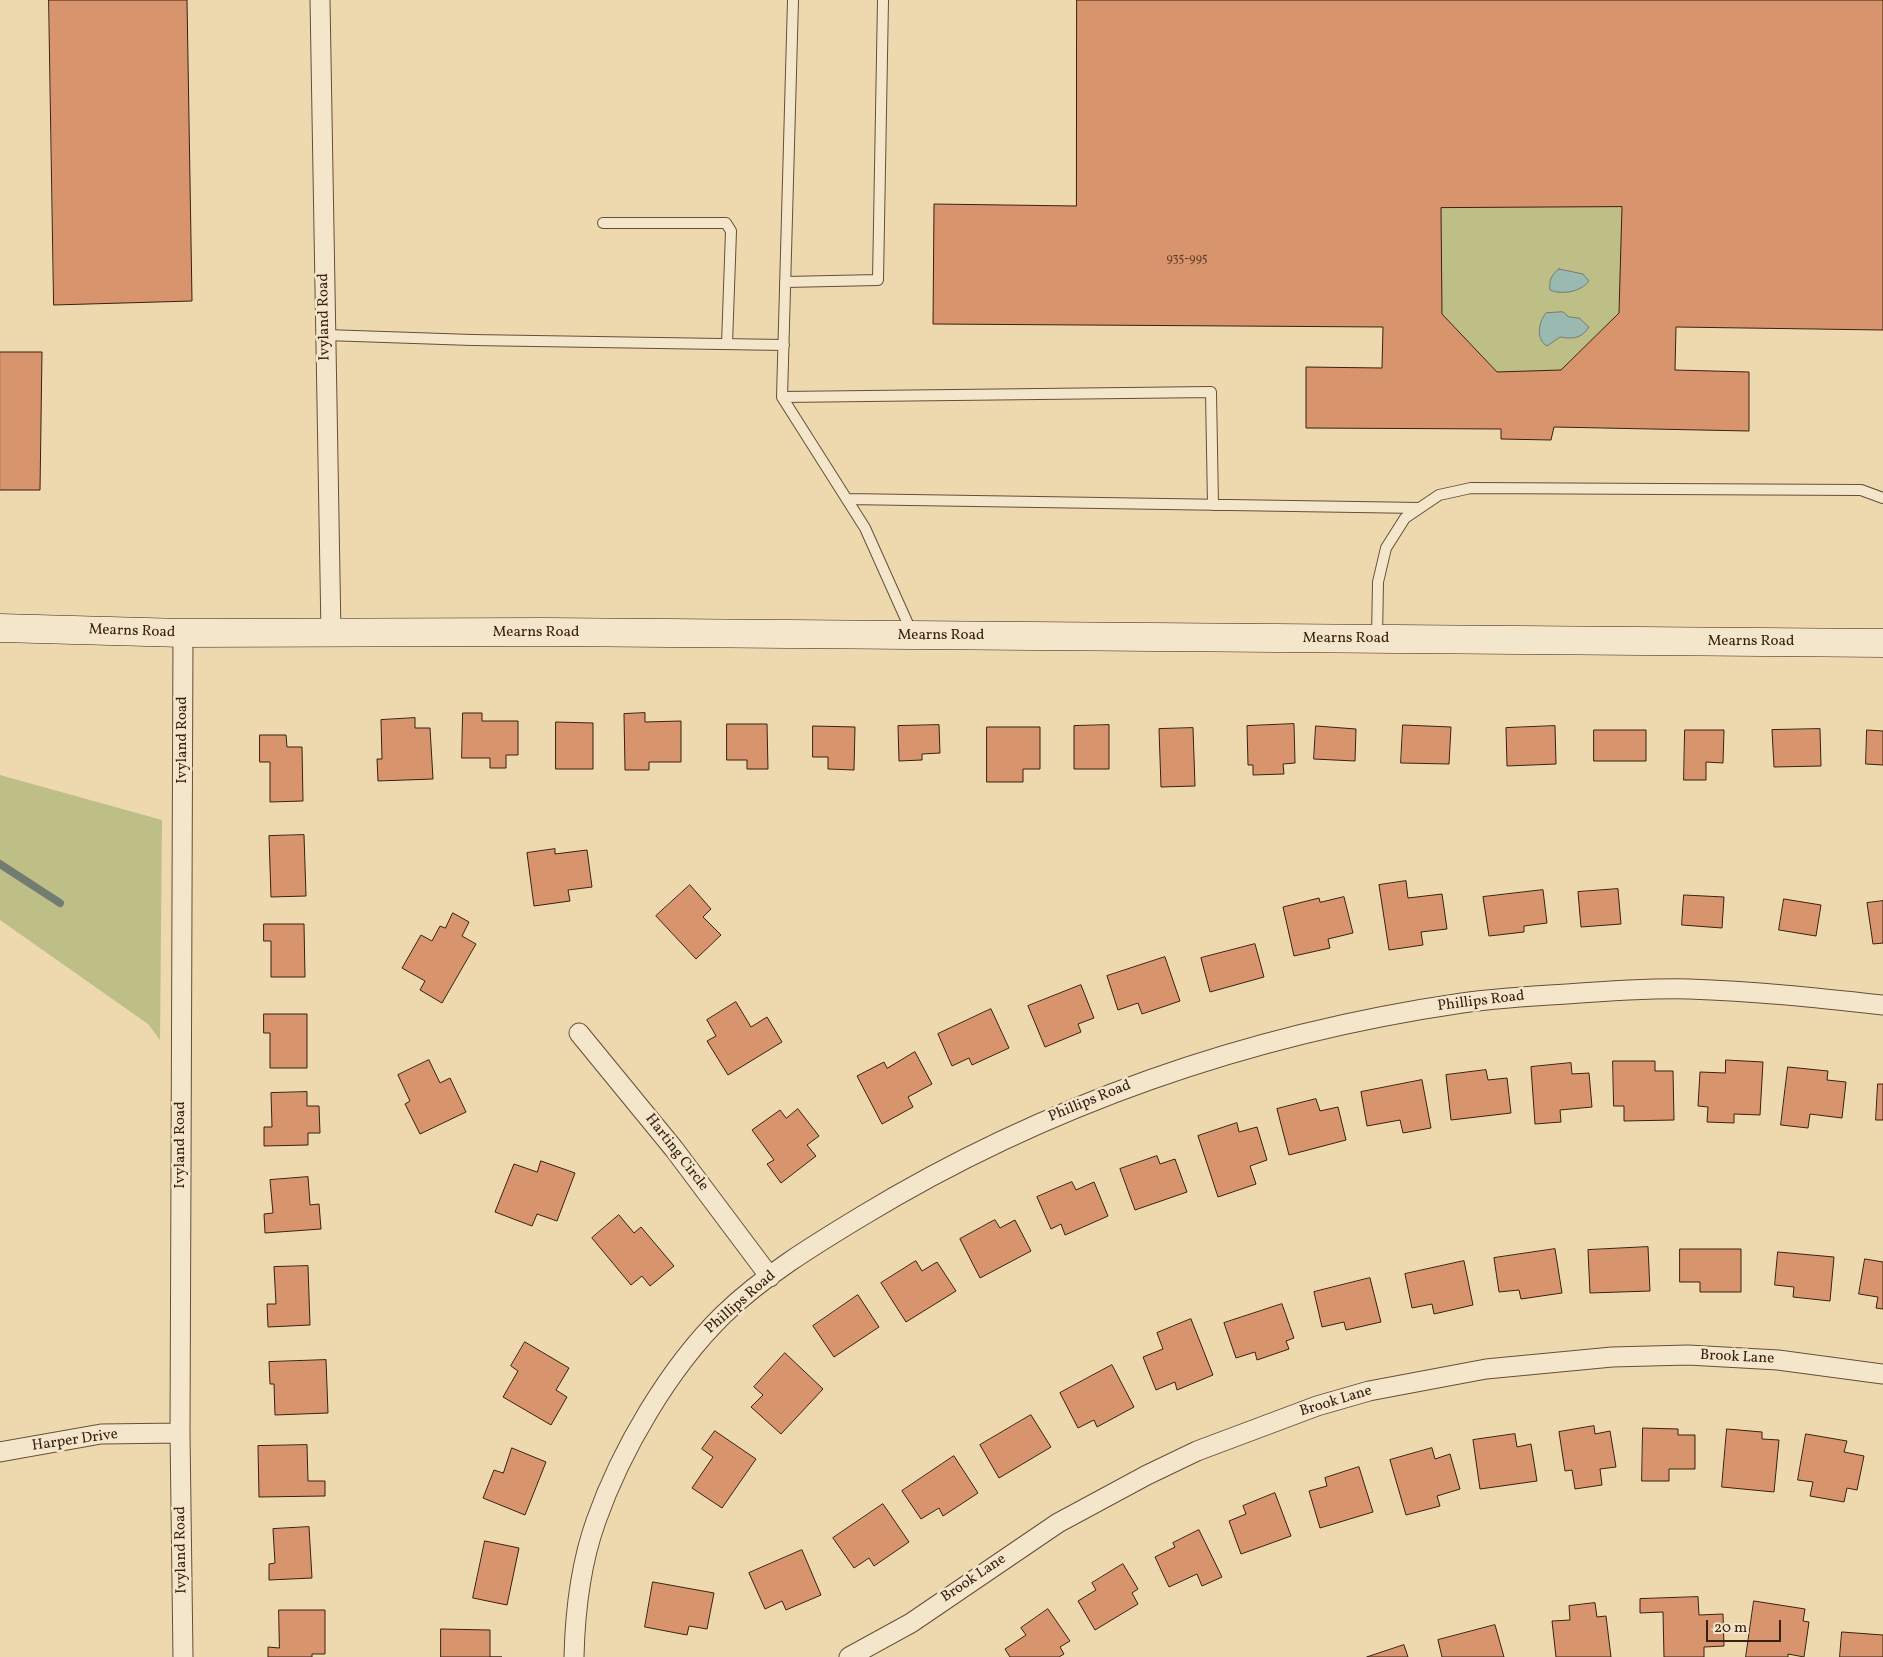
<!DOCTYPE html>
<html>
<head>
<meta charset="utf-8">
<style>
  body { margin:0 }
  #map { position:relative; width:1883px; height:1657px; overflow:hidden; background:#eed9af; font-family:Vollkorn,serif }
  canvas { display:block }
  .scale { position:absolute; left:1706px; top:1620px; width:75px; height:22px; box-sizing:border-box; border:2px solid #392012; border-top:0; padding-left:6px; font-size:15px; line-height:18px; white-space:nowrap; color:#392012; -webkit-text-stroke:4px #f4e6cb; paint-order:stroke }
</style>
</head>
<body>
<div id="map">
<canvas width="1883" height="1657"></canvas>
<div class="scale">20 m</div>
</div>
<script>
const c = document.querySelector('canvas').getContext('2d');
c.lineJoin = 'round';
function fillPath(path, color) {
  c.fillStyle = color;
  c.fill(path, 'evenodd');
}
function stroke(path, color, width, dash) {
  c.strokeStyle = color;
  c.lineWidth = width;
  c.lineCap = dash ? 'butt' : 'round';
  c.setLineDash(dash || []);
  c.stroke(path);
}
function drawText(font, color, halo, rows, align = 'center') {
  c.font = font + ' Vollkorn,serif';
  c.lineWidth = 5;
  c.setLineDash([]);
  c.textBaseline = 'middle';
  c.strokeStyle = halo;
  c.fillStyle = color;
  for (const [text, x, y, turn = 0] of rows) {
    c.save();
    c.translate(x, y);
    c.rotate((+turn || 0) * Math.PI / 180);
    c.textAlign = isNaN(turn) ? turn : align;
    if (halo) c.strokeText(text, 0, 0);
    c.fillText(text, 0, 0);
    c.restore();
  }
}
const green = new Path2D(`
  M 1622,207 L 1619,313 L 1561,370 L 1497,372 L 1442,314 L 1441,208 Z
  M 0,775 L 162,820 L 160,1040 L 148,1024 L 0,920 Z`);
const water = new Path2D(`
  M 1559,269 L 1583,274 L 1589,281 C 1581,292 1562,295 1550,290 C 1549,280 1551,275 1559,269 Z
  M 1563,312 L 1569,317 L 1579,318 L 1589,327 C 1581,339 1573,339 1560,337 L 1547,346 C 1536,340 1538,322 1546,313 Z`);
const stream = new Path2D(`
  M 0,864 L 60,903`);
const building = new Path2D(`
  M 49,0 L 187,0 L 192,301 L 54,305 Z
  M 1077,0 L 1883,0 L 1883,330 L 1676,327 L 1675,370 L 1749,372 L 1749,431 L 1554,427 L 1551,440 L 1501,439 L 1501,429 L 1306,428 L 1306,367 L 1382,368 L 1383,327 L 933,324 L 934,204 L 1076,206 ZM 1622,207 L 1619,313 L 1561,370 L 1497,372 L 1442,314 L 1441,208 Z
  M 0,352 L 42,352 L 40,490 L 0,490 Z
  M 463,713 L 482,713 L 482,721 L 518,721 L 518,755 L 506,755 L 506,768 L 490,768 L 490,758 L 462,758 Z
  M 645,713 L 645,722 L 681,721 L 681,762 L 649,762 L 649,770 L 625,770 L 624,714 Z
  M 415,718 L 415,728 L 430,728 L 433,779 L 378,781 L 377,759 L 382,759 L 381,720 Z
  M 556,722 L 593,723 L 593,769 L 556,769 Z
  M 727,724 L 767,724 L 768,769 L 747,769 L 747,760 L 727,760 Z
  M 1294,724 L 1295,763 L 1283,764 L 1284,774 L 1253,775 L 1253,765 L 1248,765 L 1247,726 Z
  M 939,725 L 940,753 L 922,754 L 922,760 L 899,761 L 898,726 Z
  M 1109,725 L 1109,769 L 1074,769 L 1074,726 Z
  M 1403,725 L 1451,727 L 1449,764 L 1401,763 Z
  M 813,726 L 855,727 L 854,770 L 828,769 L 828,757 L 813,757 Z
  M 1316,726 L 1356,729 L 1355,761 L 1314,759 Z
  M 1555,726 L 1556,764 L 1507,766 L 1506,728 Z
  M 987,727 L 1040,727 L 1040,769 L 1023,769 L 1023,782 L 987,782 Z
  M 1193,728 L 1195,786 L 1161,787 L 1159,729 Z
  M 1820,729 L 1821,766 L 1774,767 L 1772,730 Z
  M 1594,730 L 1646,730 L 1646,761 L 1594,761 Z
  M 1685,730 L 1724,730 L 1723,763 L 1706,762 L 1706,780 L 1684,780 Z
  M 1867,730 L 1883,731 L 1883,765 L 1866,764 Z
  M 260,735 L 286,735 L 287,747 L 302,747 L 303,801 L 270,802 L 270,762 L 260,762 Z
  M 304,835 L 306,896 L 271,897 L 269,836 Z
  M 555,849 L 555,854 L 587,850 L 592,887 L 568,890 L 570,901 L 534,906 L 527,853 Z
  M 1406,881 L 1408,898 L 1442,894 L 1447,929 L 1421,932 L 1423,945 L 1389,950 L 1379,885 Z
  M 690,885 L 711,909 L 703,917 L 721,935 L 696,959 L 656,916 Z
  M 1618,889 L 1621,924 L 1581,927 L 1578,892 Z
  M 1543,890 L 1547,923 L 1524,926 L 1524,932 L 1489,936 L 1483,897 Z
  M 1684,895 L 1724,897 L 1722,928 L 1682,925 Z
  M 1344,897 L 1353,933 L 1328,939 L 1330,948 L 1294,956 L 1283,907 L 1319,898 L 1320,902 Z
  M 1784,899 L 1821,905 L 1816,936 L 1779,930 Z
  M 1883,901 L 1883,943 L 1873,944 L 1867,903 Z
  M 453,913 L 469,922 L 462,936 L 476,944 L 442,1003 L 420,990 L 425,981 L 402,968 L 421,935 L 432,941 L 440,926 L 445,928 Z
  M 264,924 L 304,924 L 305,977 L 271,977 L 271,941 L 264,941 Z
  M 1255,944 L 1264,977 L 1210,992 L 1201,958 Z
  M 1165,957 L 1180,1001 L 1142,1014 L 1138,1003 L 1118,1010 L 1107,976 Z
  M 1081,985 L 1094,1018 L 1078,1024 L 1081,1032 L 1045,1047 L 1028,1006 Z
  M 736,1002 L 751,1027 L 767,1017 L 782,1042 L 728,1075 L 707,1041 L 716,1036 L 707,1020 Z
  M 991,1009 L 1009,1048 L 972,1065 L 969,1058 L 952,1066 L 938,1034 Z
  M 264,1014 L 307,1014 L 307,1068 L 270,1068 L 270,1033 L 264,1033 Z
  M 915,1052 L 932,1084 L 908,1097 L 913,1107 L 882,1124 L 857,1076 L 884,1062 L 887,1068 Z
  M 429,1060 L 440,1083 L 450,1078 L 466,1112 L 420,1134 L 405,1104 L 410,1101 L 398,1075 Z
  M 1726,1060 L 1763,1062 L 1760,1115 L 1734,1114 L 1734,1123 L 1707,1122 L 1708,1107 L 1698,1106 L 1700,1072 L 1725,1073 Z
  M 1613,1061 L 1655,1061 L 1655,1071 L 1673,1071 L 1674,1120 L 1624,1121 L 1624,1106 L 1614,1106 Z
  M 1571,1063 L 1572,1074 L 1589,1073 L 1592,1107 L 1560,1110 L 1561,1122 L 1535,1124 L 1531,1067 Z
  M 1788,1067 L 1828,1071 L 1827,1080 L 1846,1082 L 1842,1118 L 1810,1114 L 1808,1128 L 1781,1125 Z
  M 1486,1070 L 1488,1080 L 1507,1078 L 1511,1113 L 1451,1120 L 1446,1075 Z
  M 1422,1080 L 1431,1128 L 1403,1133 L 1400,1120 L 1367,1126 L 1361,1092 Z
  M 1878,1084 L 1883,1084 L 1883,1120 L 1876,1120 Z
  M 307,1092 L 307,1106 L 319,1106 L 320,1133 L 308,1133 L 308,1145 L 264,1146 L 264,1127 L 272,1127 L 271,1093 Z
  M 1316,1099 L 1320,1111 L 1338,1107 L 1346,1140 L 1289,1155 L 1277,1109 Z
  M 798,1109 L 819,1136 L 807,1145 L 816,1156 L 781,1183 L 767,1164 L 774,1160 L 752,1130 L 780,1110 L 786,1118 Z
  M 1237,1123 L 1239,1132 L 1257,1127 L 1267,1160 L 1250,1166 L 1256,1184 L 1218,1197 L 1198,1136 Z
  M 1157,1156 L 1160,1164 L 1175,1159 L 1187,1192 L 1135,1210 L 1120,1169 Z
  M 541,1161 L 575,1173 L 557,1221 L 537,1214 L 532,1226 L 495,1212 L 514,1164 L 537,1172 Z
  M 308,1177 L 310,1205 L 319,1204 L 321,1229 L 265,1233 L 264,1214 L 273,1213 L 270,1180 Z
  M 1072,1182 L 1076,1190 L 1094,1182 L 1108,1216 L 1065,1235 L 1061,1224 L 1051,1229 L 1037,1197 Z
  M 619,1215 L 634,1233 L 641,1227 L 674,1266 L 650,1286 L 642,1276 L 631,1285 L 592,1238 Z
  M 995,1220 L 1000,1228 L 1015,1220 L 1031,1251 L 980,1278 L 960,1239 Z
  M 1648,1247 L 1650,1291 L 1590,1293 L 1588,1250 Z
  M 1555,1249 L 1562,1293 L 1521,1299 L 1519,1290 L 1499,1292 L 1494,1258 Z
  M 1680,1249 L 1741,1249 L 1741,1292 L 1700,1292 L 1700,1282 L 1680,1282 Z
  M 1778,1252 L 1834,1257 L 1830,1301 L 1793,1297 L 1794,1287 L 1775,1285 Z
  M 1865,1259 L 1883,1262 L 1883,1309 L 1876,1308 L 1878,1297 L 1859,1294 Z
  M 916,1261 L 922,1271 L 937,1262 L 956,1291 L 906,1322 L 881,1283 Z
  M 1464,1261 L 1473,1305 L 1434,1314 L 1432,1304 L 1412,1308 L 1405,1274 Z
  M 308,1266 L 310,1325 L 268,1327 L 267,1304 L 276,1304 L 274,1267 Z
  M 1370,1278 L 1381,1322 L 1346,1330 L 1344,1322 L 1322,1327 L 1314,1292 Z
  M 858,1295 L 879,1327 L 834,1357 L 813,1326 Z
  M 1282,1304 L 1294,1338 L 1286,1341 L 1289,1349 L 1257,1360 L 1255,1352 L 1236,1358 L 1224,1323 Z
  M 1191,1319 L 1213,1375 L 1177,1390 L 1175,1382 L 1156,1390 L 1143,1357 L 1163,1349 L 1157,1333 Z
  M 525,1342 L 569,1368 L 556,1390 L 567,1397 L 551,1425 L 503,1397 L 518,1371 L 511,1366 Z
  M 785,1353 L 823,1389 L 781,1434 L 751,1407 L 763,1395 L 754,1387 Z
  M 326,1360 L 328,1413 L 275,1415 L 274,1384 L 270,1384 L 269,1362 Z
  M 1112,1365 L 1134,1407 L 1097,1427 L 1094,1420 L 1078,1428 L 1060,1393 Z
  M 1031,1415 L 1051,1447 L 999,1478 L 980,1445 Z
  M 1594,1426 L 1595,1434 L 1610,1431 L 1616,1467 L 1600,1469 L 1602,1485 L 1575,1489 L 1572,1470 L 1565,1471 L 1559,1432 Z
  M 1643,1428 L 1678,1429 L 1678,1435 L 1695,1435 L 1695,1469 L 1669,1469 L 1669,1481 L 1642,1481 Z
  M 1727,1429 L 1762,1432 L 1762,1439 L 1779,1440 L 1774,1492 L 1722,1487 Z
  M 715,1431 L 756,1459 L 722,1508 L 692,1488 L 713,1457 L 702,1449 Z
  M 1515,1434 L 1517,1447 L 1531,1444 L 1537,1481 L 1480,1489 L 1473,1440 Z
  M 1806,1434 L 1847,1441 L 1844,1452 L 1864,1456 L 1857,1490 L 1847,1488 L 1844,1502 L 1810,1496 L 1813,1482 L 1798,1480 Z
  M 307,1445 L 308,1481 L 325,1481 L 325,1496 L 259,1497 L 258,1446 Z
  M 512,1448 L 546,1462 L 525,1515 L 483,1498 L 494,1470 L 503,1473 Z
  M 1432,1448 L 1435,1459 L 1450,1454 L 1460,1489 L 1437,1496 L 1440,1506 L 1406,1515 L 1390,1460 Z
  M 954,1456 L 978,1493 L 943,1516 L 939,1508 L 921,1519 L 902,1491 Z
  M 1359,1467 L 1373,1512 L 1320,1528 L 1309,1491 L 1327,1486 L 1325,1478 Z
  M 1275,1493 L 1291,1536 L 1241,1554 L 1229,1521 L 1246,1514 L 1243,1506 Z
  M 883,1504 L 909,1542 L 874,1566 L 869,1558 L 854,1568 L 833,1538 Z
  M 309,1527 L 312,1578 L 269,1580 L 269,1564 L 275,1563 L 273,1529 Z
  M 1199,1530 L 1222,1577 L 1202,1586 L 1197,1574 L 1169,1587 L 1155,1557 L 1175,1547 L 1173,1543 Z
  M 485,1541 L 519,1548 L 507,1605 L 473,1598 Z
  M 802,1550 L 821,1595 L 786,1610 L 782,1601 L 765,1609 L 749,1573 Z
  M 1123,1564 L 1138,1589 L 1132,1593 L 1138,1604 L 1095,1630 L 1078,1601 L 1096,1590 L 1092,1583 Z
  M 653,1582 L 714,1593 L 707,1629 L 689,1626 L 687,1635 L 645,1627 Z
  M 1698,1597 L 1699,1615 L 1723,1614 L 1724,1646 L 1704,1647 L 1704,1657 L 1664,1657 L 1663,1612 L 1640,1613 L 1640,1599 Z
  M 1754,1601 L 1805,1609 L 1803,1621 L 1809,1622 L 1804,1657 L 1788,1654 L 1788,1657 L 1746,1657 Z
  M 1595,1603 L 1597,1617 L 1606,1616 L 1611,1657 L 1556,1657 L 1552,1621 L 1570,1620 L 1569,1606 Z
  M 1048,1609 L 1070,1641 L 1060,1647 L 1064,1654 L 1059,1657 L 1010,1657 L 1005,1649 L 1026,1635 L 1021,1628 Z
  M 279,1610 L 325,1610 L 325,1654 L 312,1654 L 312,1657 L 268,1657 L 268,1647 L 279,1648 Z
  M 1495,1625 L 1504,1657 L 1442,1657 L 1438,1640 Z
  M 441,1629 L 490,1630 L 490,1657 L 502,1657 L 441,1657 Z
  M 1842,1632 L 1883,1635 L 1883,1657 L 1840,1657 Z
  M 1404,1645 L 1408,1657 L 1367,1657 Z`);
const lane = new Path2D(`
  M 793,0 L 782,397 L 865,528 L 912,633
  M 603,223 L 726,223 L 731,231 L 727,344
  M 785,282 L 878,280 L 883,0
  M 326,335 L 472,340 L 784,345
  M 782,397 L 1211,392 L 1213,505
  M 847,499 L 1420,508
  M 1377,638 L 1378,582 L 1386,548 L 1405,518 L 1439,495 L 1471,488 L 1861,490 L 1883,498`);
const street = new Path2D(`
  M 320,0 L 331,633
  M 183,633 L 180,1433 L 183,1657
  M 579,1033 L 674,1149 L 770,1277
  M 0,1452 L 101,1434 L 180,1433
  M 574,1657 C 575,1613 581,1563 596,1521 C 621,1450 669,1368 723,1315 C 763,1276 814,1245 862,1216 C 1045,1105 1249,1034 1462,1003 C 1497,998 1532,996 1567,994 C 1607,991 1648,988 1689,989 C 1754,991 1819,998 1883,1005
  M 849,1657 L 911,1623 L 1058,1523 L 1147,1475 L 1197,1451 L 1317,1406 L 1369,1391 L 1486,1369 L 1612,1357 L 1688,1355 L 1778,1360 L 1883,1374`);
const secondary = new Path2D(`
  M 0,628 L 183,633 L 545,632 L 1883,643`);
const numberNames = [
  ["935-995",1187,260]
];
const streetNames = [
  ["Ivyland Road",325,317,-91],
  ["Mearns Road",132,632,2],
  ["Mearns Road",536,633],
  ["Mearns Road",941,636],
  ["Mearns Road",1346,639],
  ["Mearns Road",1751,642],
  ["Ivyland Road",183,740,-90],
  ["Phillips Road",1481,1002,-7],
  ["Phillips Road",1090,1102,-22],
  ["Ivyland Road",181,1145,-90],
  ["Harting Circle",676,1153,52],
  ["Phillips Road",741,1303,-41],
  ["Brook Lane",1737,1358,3],
  ["Brook Lane",1336,1402,-17],
  ["Harper Drive",75,1441,-8],
  ["Ivyland Road",182,1550,-91],
  ["Brook Lane",974,1579,-34]
];
fillPath(green, '#bebe87');
fillPath(water, '#9ab9b0');
stroke(water, '#737c71', 1);
stroke(stream, '#737c71', 8);
fillPath(building, '#d8956d');
stroke(building, '#392012', 1);
stroke(lane, '#664e39', 12);
stroke(street, '#664e39', 21);
stroke(secondary, '#392012', 29);
stroke(lane, '#f4e6cb', 10);
stroke(street, '#f4e6cb', 19);
stroke(secondary, '#f4e6cb', 28);
drawText('12px', '#613d29', null, numberNames);
drawText('15px', '#392012', '#f4e6cb', streetNames);
</script>
</body>
</html>
